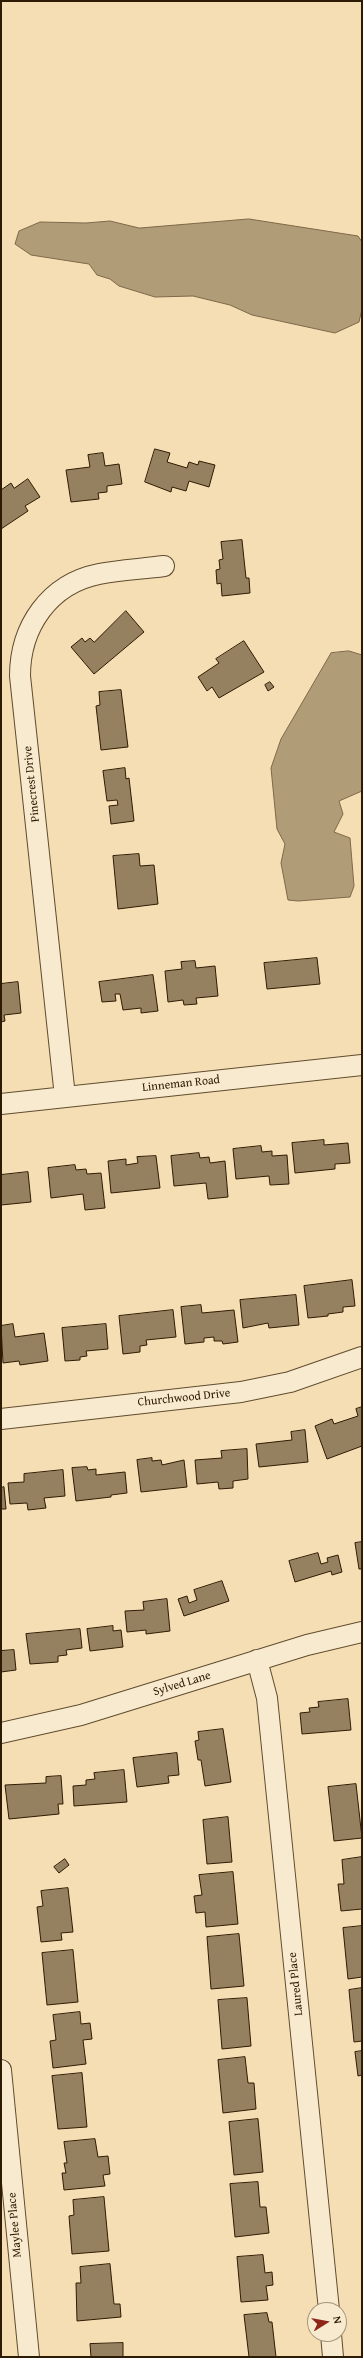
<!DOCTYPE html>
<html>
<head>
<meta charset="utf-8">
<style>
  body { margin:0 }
  #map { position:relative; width:363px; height:2358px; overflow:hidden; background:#f5deb4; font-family:"Gentium Book Plus",serif }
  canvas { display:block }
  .frame { position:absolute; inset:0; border:2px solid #2e1b03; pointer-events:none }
  .north { position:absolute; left:307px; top:2302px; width:40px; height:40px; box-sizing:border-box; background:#f8eace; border:1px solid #a7977d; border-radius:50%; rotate:79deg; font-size:11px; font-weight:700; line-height:16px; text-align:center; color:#2e1b03 }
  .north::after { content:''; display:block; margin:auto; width:14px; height:18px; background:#8f2418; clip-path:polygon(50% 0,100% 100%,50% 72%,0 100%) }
</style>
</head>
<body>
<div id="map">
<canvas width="363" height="2358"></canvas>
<div class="frame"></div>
<div class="north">N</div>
</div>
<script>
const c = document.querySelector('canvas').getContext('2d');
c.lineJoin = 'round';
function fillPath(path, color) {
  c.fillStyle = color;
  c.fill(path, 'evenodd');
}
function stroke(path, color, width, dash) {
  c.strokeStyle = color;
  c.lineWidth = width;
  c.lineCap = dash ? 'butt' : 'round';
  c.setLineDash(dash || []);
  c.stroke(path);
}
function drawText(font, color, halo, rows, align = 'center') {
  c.font = font + ' "Gentium Book Plus",serif';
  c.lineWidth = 3;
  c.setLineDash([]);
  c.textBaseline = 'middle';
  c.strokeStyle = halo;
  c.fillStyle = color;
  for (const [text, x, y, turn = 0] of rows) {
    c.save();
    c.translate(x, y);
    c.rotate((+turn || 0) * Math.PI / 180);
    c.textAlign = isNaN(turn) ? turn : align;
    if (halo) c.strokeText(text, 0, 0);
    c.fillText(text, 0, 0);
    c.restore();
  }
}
const water = new Path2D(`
  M 249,219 L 358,236 L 362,242 L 362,309 L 359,322 L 335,333 L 252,315 L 230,305 L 193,296 L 155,297 L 119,286 L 110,279 L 97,275 L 89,264 L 31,255 L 15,244 L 19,231 L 40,222 L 86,223 L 110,221 L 139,228 Z
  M 349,651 L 362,655 L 362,791 L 339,801 L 343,814 L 334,832 L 350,838 L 354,886 L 350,897 L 298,901 L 288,900 L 281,863 L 285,844 L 277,829 L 271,768 L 281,739 L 331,653 Z`);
const building = new Path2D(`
  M 155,449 L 170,453 L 167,462 L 187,468 L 189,462 L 198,465 L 199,461 L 215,465 L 209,487 L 189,481 L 186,491 L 172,487 L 171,492 L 145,482 Z
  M 103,453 L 105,466 L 119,464 L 122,484 L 107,486 L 107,492 L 98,493 L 99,499 L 71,502 L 66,470 L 90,467 L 88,455 Z
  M 28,479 L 40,497 L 25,506 L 28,511 L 1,529 L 1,490 L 11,483 L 14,488 Z
  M 242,540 L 246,578 L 249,578 L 250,593 L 222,596 L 221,583 L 217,584 L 216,570 L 220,569 L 219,560 L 223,559 L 221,542 Z
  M 126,611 L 144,632 L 94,674 L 71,647 L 82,638 L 85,642 L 90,638 L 94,642 Z
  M 244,641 L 264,672 L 219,698 L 212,687 L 207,691 L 198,677 L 219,663 L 216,659 Z
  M 270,682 L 274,687 L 268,691 L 265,685 Z
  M 121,690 L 128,747 L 101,750 L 96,706 L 100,705 L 99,692 Z
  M 125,768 L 126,779 L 129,778 L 134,821 L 111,824 L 109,806 L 118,805 L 117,800 L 107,801 L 103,771 Z
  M 139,854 L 140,866 L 154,865 L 158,904 L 118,909 L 113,856 Z
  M 317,958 L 320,984 L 267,989 L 264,963 Z
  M 195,961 L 196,968 L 215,966 L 218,996 L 196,998 L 197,1004 L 184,1005 L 183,1000 L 168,1002 L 165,971 L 182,969 L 181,962 Z
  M 153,975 L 158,1011 L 141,1013 L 141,1008 L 123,1010 L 120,994 L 115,994 L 116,1001 L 102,1002 L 99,982 Z
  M 18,982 L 21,1013 L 4,1015 L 5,1021 L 1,1022 L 1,984 Z
  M 324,1140 L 324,1145 L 348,1143 L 350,1163 L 335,1164 L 335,1169 L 295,1173 L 292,1143 Z
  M 261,1146 L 262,1152 L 272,1151 L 272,1156 L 287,1155 L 289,1184 L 270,1185 L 269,1176 L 236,1179 L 233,1149 Z
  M 199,1153 L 200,1158 L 209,1157 L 210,1163 L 225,1161 L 228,1197 L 208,1199 L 206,1183 L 174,1186 L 171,1156 Z
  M 156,1156 L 160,1188 L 111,1193 L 108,1161 L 126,1159 L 126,1165 L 138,1163 L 137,1157 Z
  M 75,1165 L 76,1170 L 86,1169 L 87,1174 L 101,1173 L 105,1208 L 85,1210 L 83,1194 L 51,1198 L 48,1168 Z
  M 28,1172 L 31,1202 L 1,1205 L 1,1175 Z
  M 352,1280 L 355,1306 L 343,1307 L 343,1312 L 328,1314 L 328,1316 L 308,1318 L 304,1286 Z
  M 296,1295 L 299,1325 L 269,1328 L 268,1323 L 243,1328 L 240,1300 Z
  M 201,1305 L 202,1313 L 234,1310 L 238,1342 L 223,1344 L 222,1341 L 214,1341 L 214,1337 L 204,1338 L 204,1342 L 185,1344 L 181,1307 Z
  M 173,1310 L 176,1337 L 146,1340 L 147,1345 L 140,1346 L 140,1352 L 123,1354 L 119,1316 Z
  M 13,1324 L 15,1337 L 44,1333 L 48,1361 L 20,1365 L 19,1361 L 3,1363 L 1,1326 Z
  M 106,1324 L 108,1349 L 86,1351 L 87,1356 L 80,1357 L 80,1360 L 65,1361 L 62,1328 Z
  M 362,1407 L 362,1446 L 327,1459 L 315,1426 L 332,1419 L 334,1424 L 358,1416 L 356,1409 Z
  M 305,1430 L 308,1462 L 259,1467 L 256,1444 L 292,1440 L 291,1432 Z
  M 247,1449 L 248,1479 L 233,1481 L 233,1488 L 219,1489 L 218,1482 L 197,1484 L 195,1460 L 222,1458 L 221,1451 Z
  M 152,1458 L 152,1461 L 161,1460 L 162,1465 L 184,1460 L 187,1487 L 141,1492 L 137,1460 Z
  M 87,1467 L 88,1470 L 96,1469 L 96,1475 L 125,1472 L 127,1493 L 111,1495 L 111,1497 L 76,1501 L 72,1468 Z
  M 63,1470 L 65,1496 L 44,1498 L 46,1508 L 28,1510 L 27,1503 L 10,1504 L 8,1483 L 24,1482 L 24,1474 Z
  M 4,1487 L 6,1509 L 1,1509 L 1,1488 Z
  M 362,1542 L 362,1569 L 359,1569 L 355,1543 Z
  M 318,1553 L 321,1564 L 328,1562 L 327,1558 L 338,1555 L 342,1572 L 332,1575 L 331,1571 L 295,1582 L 289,1561 Z
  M 222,1581 L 229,1601 L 184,1616 L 178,1599 L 187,1596 L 189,1603 L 197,1600 L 194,1590 Z
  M 167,1599 L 170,1631 L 146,1634 L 146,1630 L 127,1632 L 125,1611 L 144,1610 L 143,1602 Z
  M 113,1626 L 113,1631 L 121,1630 L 123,1647 L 90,1651 L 87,1629 Z
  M 80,1629 L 82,1648 L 66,1650 L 67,1655 L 58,1656 L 58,1662 L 30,1664 L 26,1634 Z
  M 14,1650 L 16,1670 L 1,1672 L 1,1651 Z
  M 348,1699 L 351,1730 L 302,1734 L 300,1713 L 310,1712 L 309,1708 L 319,1707 L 318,1702 Z
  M 223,1729 L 231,1782 L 205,1786 L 201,1760 L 198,1760 L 195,1741 L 199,1740 L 198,1732 Z
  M 177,1753 L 179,1775 L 168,1776 L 169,1783 L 137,1787 L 133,1758 Z
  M 124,1770 L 127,1802 L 74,1806 L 73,1786 L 86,1785 L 86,1780 L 95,1779 L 94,1773 Z
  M 61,1776 L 63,1804 L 58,1804 L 59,1814 L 9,1819 L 5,1785 L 46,1783 L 46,1777 Z
  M 356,1784 L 362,1838 L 334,1841 L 328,1787 Z
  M 228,1817 L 232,1862 L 207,1864 L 203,1820 Z
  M 362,1857 L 362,1909 L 341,1911 L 338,1884 L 344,1884 L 342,1860 Z
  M 65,1859 L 69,1865 L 59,1873 L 54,1867 Z
  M 233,1872 L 238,1924 L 206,1927 L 205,1912 L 196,1913 L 194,1896 L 202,1895 L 199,1875 Z
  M 68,1888 L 73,1932 L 61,1933 L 62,1940 L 41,1942 L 37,1907 L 43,1906 L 41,1891 Z
  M 362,1926 L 362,1977 L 348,1979 L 343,1928 Z
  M 239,1934 L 244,1986 L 211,1989 L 207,1937 Z
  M 73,1950 L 78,2002 L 47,2005 L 42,1953 Z
  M 362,1988 L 362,2041 L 354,2042 L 349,1990 Z
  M 247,1998 L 251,2046 L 222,2049 L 218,2000 Z
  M 80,2012 L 81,2024 L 90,2023 L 92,2039 L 83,2040 L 86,2064 L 53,2068 L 50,2041 L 56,2040 L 53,2015 Z
  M 362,2051 L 362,2075 L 358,2076 L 355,2052 Z
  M 245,2057 L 248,2083 L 254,2083 L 256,2109 L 223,2113 L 218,2060 Z
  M 82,2073 L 87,2127 L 58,2129 L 52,2076 Z
  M 258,2119 L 263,2172 L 234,2175 L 229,2122 Z
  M 95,2139 L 98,2157 L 108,2156 L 110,2174 L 103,2175 L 105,2186 L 64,2190 L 62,2173 L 66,2173 L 64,2163 L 67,2163 L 64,2142 Z
  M 258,2182 L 260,2207 L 266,2207 L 269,2233 L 235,2237 L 230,2184 Z
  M 104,2197 L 109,2251 L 72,2254 L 69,2216 L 74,2215 L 73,2200 Z
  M 263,2255 L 265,2273 L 272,2272 L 273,2285 L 266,2286 L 268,2300 L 241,2302 L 237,2257 Z
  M 110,2264 L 114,2304 L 120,2304 L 121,2317 L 77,2321 L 76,2283 L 81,2283 L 80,2267 Z
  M 267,2313 L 269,2322 L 272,2322 L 276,2357 L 249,2357 L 244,2315 Z
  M 123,2343 L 123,2357 L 91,2357 L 90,2344 Z`);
const minor = new Path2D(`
  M 65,1097 L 20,676 C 20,627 49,584 99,574 C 120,570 142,569 164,566
  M 1,1104 L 362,1065
  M 1,1419 L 241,1392 L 290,1382 L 362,1357
  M 257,1660 L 267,1698 L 329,2310
  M 1,1733 L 81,1715 L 307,1645 L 362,1632
  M 1,2070 L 29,2357
  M 331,2334 L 333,2357`);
const streetNames = [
  ["Pinecrest Drive",32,784,-96],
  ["Linneman Road",181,1084,-6],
  ["Churchwood Drive",184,1398,-6],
  ["Sylved Lane",182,1684,-17],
  ["Laured Place",296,1984,-96],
  ["Maylee Place",15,2225,-95]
];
fillPath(water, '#b19c78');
stroke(water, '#7d6849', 1);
fillPath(building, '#95805f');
stroke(building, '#2e1b03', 1);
stroke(minor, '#604c2f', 22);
stroke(minor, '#f8eace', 20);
drawText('12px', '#2e1b03', '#f8eace', streetNames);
</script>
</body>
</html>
